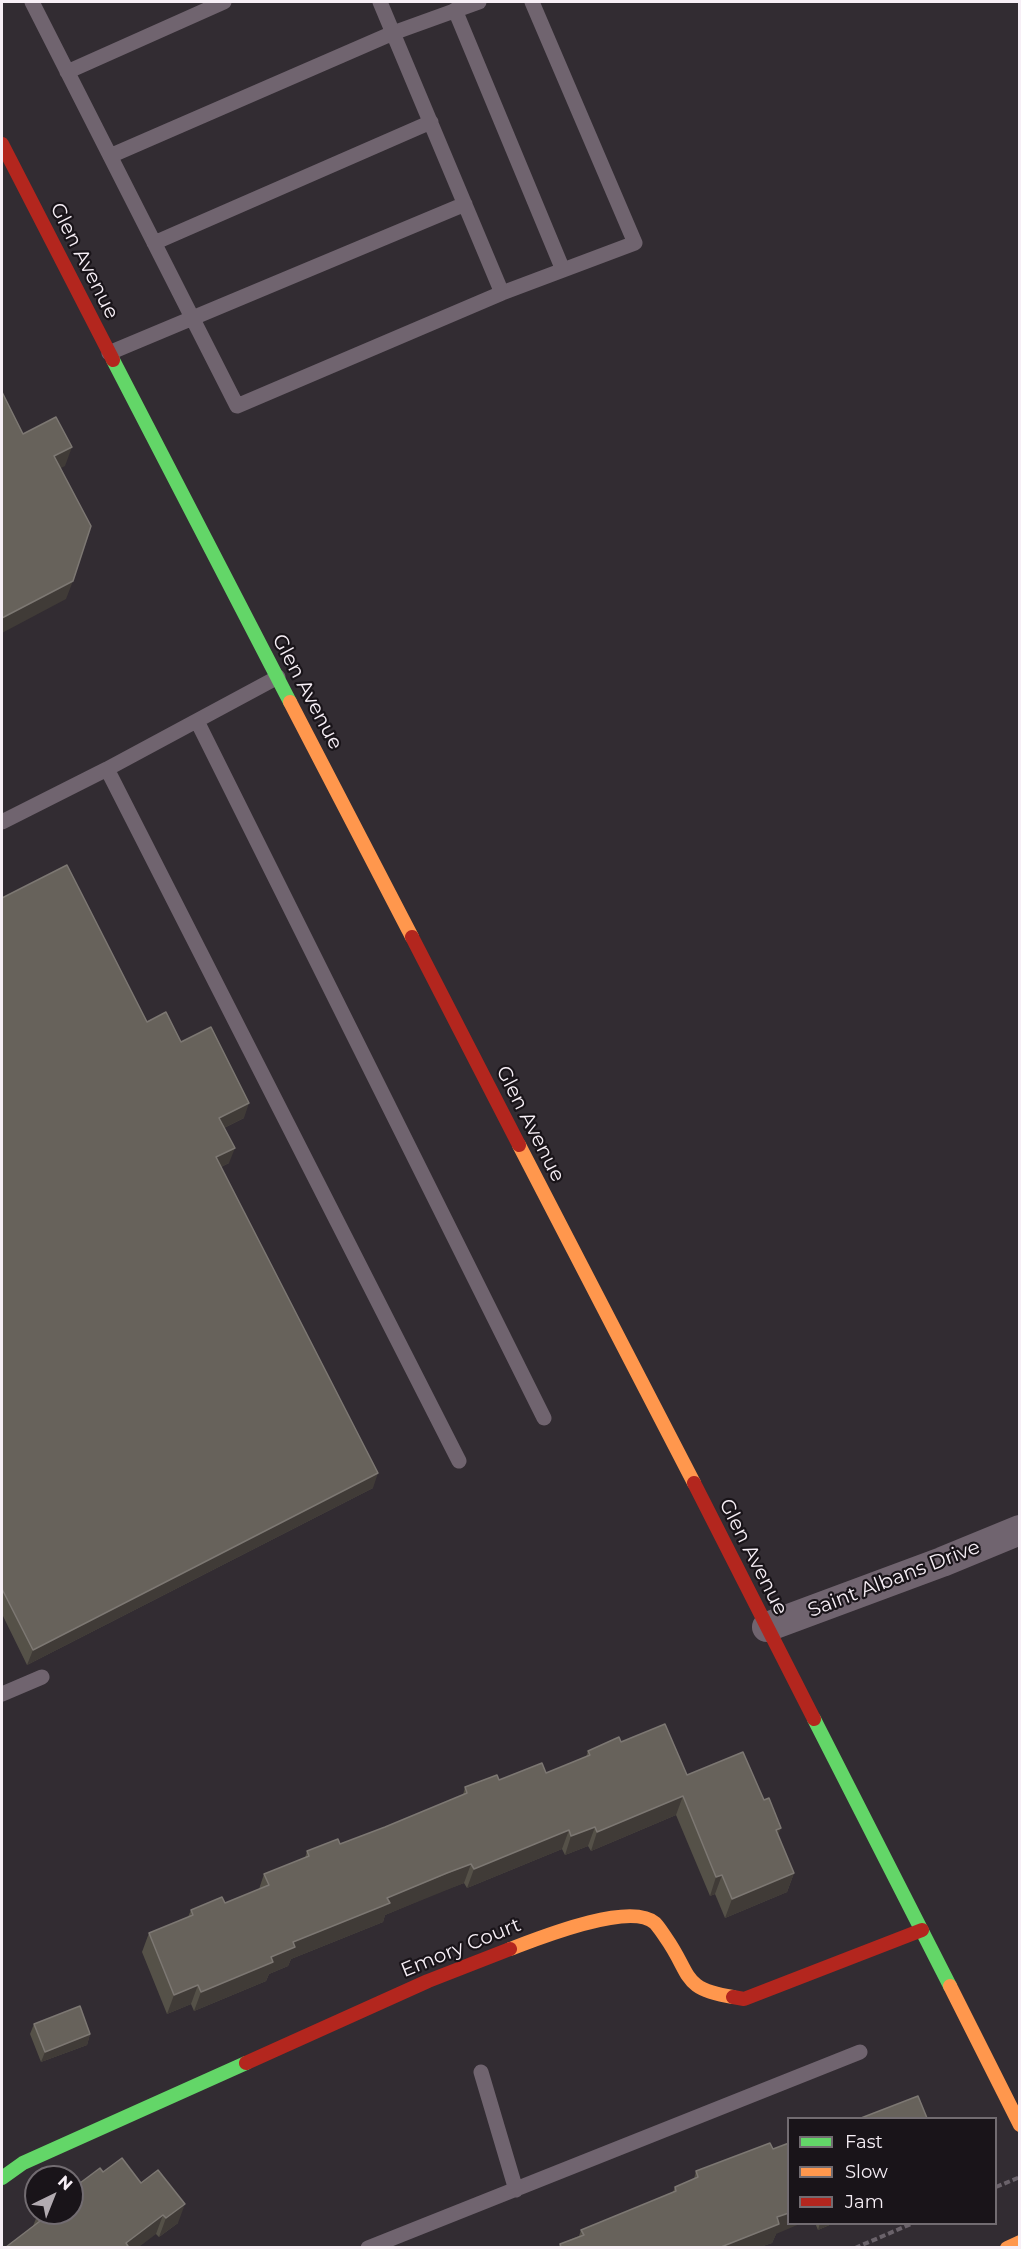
<!DOCTYPE html>
<html>
<head>
<meta charset="utf-8">
<style>
  body { margin:0 }
  #map { position:relative; width:1021px; height:2249px; overflow:hidden; background:#322c32; font-family:Montserrat,sans-serif }
  canvas { display:block }
  .frame { position:absolute; inset:0; border:3px solid #f7eff6; pointer-events:none }
  .legend { position:absolute; left:787px; top:2117px; width:210px; height:108px; box-sizing:border-box; background:#191419; border:2px solid #726c71; margin:0; padding:8px 10px; list-style:none; font-size:18px; color:#f7eff6 }
  .legend li { display:flex; align-items:center; gap:12px; height:30px }
  .legend b { width:30px; border:2px solid #726c71 }
  .north { position:absolute; left:24px; top:2165px; width:60px; height:60px; box-sizing:border-box; background:#191419; border:2px solid #726c71; border-radius:50%; rotate:43deg; font-size:16px; font-weight:700; line-height:24px; text-align:center; color:#f7eff6 }
  .north::after { content:''; display:block; margin:auto; width:21px; height:27px; background:#b2abb1; clip-path:polygon(50% 0,100% 100%,50% 72%,0 100%) }
</style>
</head>
<body>
<div id="map">
<canvas width="1021" height="2249"></canvas>
<div class="frame"></div>
<ul class="legend">
<li><b style="height:8px;background:#63d668"></b>Fast</li>
<li><b style="height:8px;background:#ff974d"></b>Slow</li>
<li><b style="height:8px;background:#b3261e"></b>Jam</li>
</ul>
<div class="north">N</div>
</div>
<script>
const c = document.querySelector('canvas').getContext('2d');
c.lineJoin = 'round';
function stroke(path, color, width, dash) {
  c.strokeStyle = color;
  c.lineWidth = width;
  c.lineCap = dash ? 'butt' : 'round';
  c.setLineDash(dash || []);
  c.stroke(path);
}
function fillPath(path, color) {
  c.fillStyle = color;
  c.fill(path, 'evenodd');
}
function drawText(font, color, halo, rows, align = 'center') {
  c.font = font + ' Montserrat,sans-serif';
  c.lineWidth = 4.5;
  c.setLineDash([]);
  c.textBaseline = 'middle';
  c.strokeStyle = halo;
  c.fillStyle = color;
  for (const [text, x, y, turn = 0] of rows) {
    c.save();
    c.translate(x, y);
    c.rotate((+turn || 0) * Math.PI / 180);
    c.textAlign = isNaN(turn) ? turn : align;
    if (halo) c.strokeText(text, 0, 0);
    c.fillText(text, 0, 0);
    c.restore();
  }
}
const path = new Path2D(`
  M 996,2187 L 1020,2177
  M 855,2248 L 911,2224`);
const lane = new Path2D(`
  M 32,2 L 237,406 L 502,293 L 380,2
  M 455,10 L 563,270
  M 67,72 L 224,2
  M 110,156 L 393,33 L 479,2
  M 154,243 L 431,122
  M 502,293 L 635,243 L 532,2
  M 109,353 L 465,204
  M 278,677 L 107,769 L 459,1461
  M 197,721 L 544,1418
  M 2,822 L 107,769
  M 2,1694 L 42,1677
  M 481,2072 L 516,2190
  M 368,2248 L 860,2052`);
const street = new Path2D(`
  M 767,1627 L 942,1562 L 1020,1530`);
const fast = new Path2D(`
  M 113,360 L 290,702
  M 814,1719 L 950,1986
  M 2,2178 L 23,2163 L 246,2063`);
const slow = new Path2D(`
  M 290,702 L 412,937
  M 519,1145 L 694,1483
  M 510,1949 C 539,1938 630,1901 655,1923 C 659,1927 663,1934 666,1938 C 692,1975 681,1989 733,1997
  M 950,1986 L 1020,2125
  M 1007,2248 L 1020,2242`);
const jam = new Path2D(`
  M 2,144 L 113,360
  M 412,937 L 519,1145
  M 694,1483 L 814,1719
  M 733,1997 L 744,1999 L 922,1930
  M 246,2063 L 428,1981 L 510,1949`);
const wall = new Path2D(`
  M 2,898 L 147,1022 L 181,1042 L 244,1118 L 224,1128 L 229,1163 L 221,1167 L 373,1488 L 27,1665 L 2,1614 Z
  M 621,1742 L 687,1775 L 778,1835 L 794,1873 L 787,1892 L 725,1918 L 715,1894 L 710,1896 L 676,1815 L 591,1851 L 588,1846 L 565,1855 L 562,1849 L 467,1888 L 464,1883 L 440,1892 L 385,1915 L 383,1922 L 291,1959 L 288,1966 L 269,1974 L 266,1981 L 194,2011 L 191,2004 L 167,2014 L 142,1952 L 149,1933 L 188,1917 L 191,1910 L 225,1903 L 259,1889 L 264,1874 L 305,1858 L 307,1851 L 340,1844 L 385,1827 L 463,1795 L 465,1787 L 499,1780 L 546,1773 L 586,1757 L 588,1751 Z
  M 34,2024 L 90,2034 L 87,2045 L 41,2062 L 30,2034 Z
  M 696,2171 L 776,2234 L 772,2243 L 760,2247 L 559,2247 L 560,2244 L 579,2236 L 581,2230 L 673,2192 L 675,2187 L 694,2179 Z
  M 103,2172 L 141,2183 L 178,2223 L 159,2237 L 156,2234 L 33,2226 L 37,2216 Z
  M 815,2223 L 834,2223 L 818,2230 Z`);
const shadedWall = new Path2D(`
  M 72,447 L 65,466 L 47,475 L 54,456 Z
  M 73,581 L 66,599 L 2,633 L 2,618 Z
  M 249,1103 L 244,1118 L 214,1133 L 219,1118 Z
  M 235,1148 L 229,1163 L 211,1172 L 216,1157 Z
  M 378,1473 L 373,1488 L 27,1665 L 33,1650 Z
  M 683,1796 L 676,1815 L 591,1851 L 597,1832 Z
  M 595,1827 L 588,1846 L 565,1855 L 571,1836 Z
  M 781,1828 L 774,1847 L 776,1830 Z
  M 569,1830 L 562,1849 L 467,1888 L 474,1869 Z
  M 471,1864 L 464,1883 L 385,1915 L 383,1922 L 291,1959 L 288,1966 L 269,1974 L 266,1981 L 194,2011 L 201,1992 L 293,1942 L 387,1898 Z
  M 794,1873 L 787,1892 L 725,1918 L 732,1899 Z
  M 722,1875 L 715,1894 L 710,1896 L 716,1877 Z
  M 198,1985 L 191,2004 L 167,2014 L 174,1995 Z
  M 90,2034 L 87,2045 L 41,2062 L 45,2052 Z
  M 185,2204 L 178,2223 L 159,2237 L 166,2218 Z
  M 789,2213 L 789,2223 L 802,2223 L 776,2234 L 772,2243 L 760,2247 L 721,2247 L 777,2217 Z
  M 163,2215 L 156,2234 L 139,2247 L 125,2247 L 126,2243 Z
  M 820,2223 L 834,2223 L 818,2230 Z`);
const building = new Path2D(`
  M 2,392 L 23,434 L 56,417 L 72,447 L 54,456 L 91,526 L 73,581 L 2,618 Z
  M 67,865 L 147,1022 L 166,1012 L 181,1042 L 211,1027 L 249,1103 L 219,1118 L 235,1148 L 216,1157 L 378,1473 L 33,1650 L 2,1589 L 2,898 Z
  M 665,1724 L 687,1775 L 743,1752 L 764,1800 L 769,1798 L 781,1828 L 776,1830 L 794,1873 L 732,1899 L 722,1875 L 716,1877 L 683,1796 L 597,1832 L 595,1827 L 571,1836 L 569,1830 L 474,1869 L 471,1864 L 447,1873 L 387,1898 L 390,1903 L 293,1942 L 295,1947 L 271,1957 L 273,1962 L 201,1992 L 198,1985 L 174,1995 L 149,1933 L 193,1915 L 191,1910 L 222,1897 L 225,1903 L 269,1885 L 264,1874 L 309,1856 L 307,1851 L 338,1839 L 340,1844 L 385,1827 L 467,1793 L 465,1787 L 497,1775 L 499,1780 L 542,1763 L 546,1773 L 590,1755 L 588,1751 L 619,1737 L 621,1742 Z
  M 80,2006 L 90,2034 L 45,2052 L 34,2024 Z
  M 918,2096 L 927,2118 L 861,2118 Z
  M 770,2143 L 773,2149 L 789,2143 L 789,2213 L 777,2217 L 779,2224 L 721,2247 L 561,2247 L 560,2244 L 584,2235 L 581,2230 L 676,2191 L 675,2187 L 698,2177 L 696,2171 Z
  M 122,2158 L 141,2183 L 158,2170 L 185,2204 L 166,2218 L 163,2215 L 126,2243 L 128,2246 L 126,2247 L 6,2247 L 40,2221 L 37,2216 L 41,2213 L 72,2213 L 72,2189 L 100,2168 L 103,2172 Z`);
const streetNames = [
  ["Glen Avenue",84,261,63],
  ["Glen Avenue",307,692,62],
  ["Glen Avenue",530,1124,63],
  ["Glen Avenue",753,1557,63],
  ["Saint Albans Drive",894,1579,-21],
  ["Emory Court",461,1948,-22]
];
stroke(path, '#6a626a', 4, [6, 3]);
stroke(lane, '#70646f', 15);
stroke(street, '#70646f', 30);
stroke(fast, '#63d668', 14);
stroke(slow, '#ff974d', 14);
stroke(jam, '#b3261e', 14);
fillPath(wall, '#555148');
fillPath(shadedWall, '#403b37');
fillPath(building, '#67625b');
stroke(building, '#7d7873', 1.5);
drawText('20px', '#f7eff6', '#191419', streetNames);
</script>
</body>
</html>
